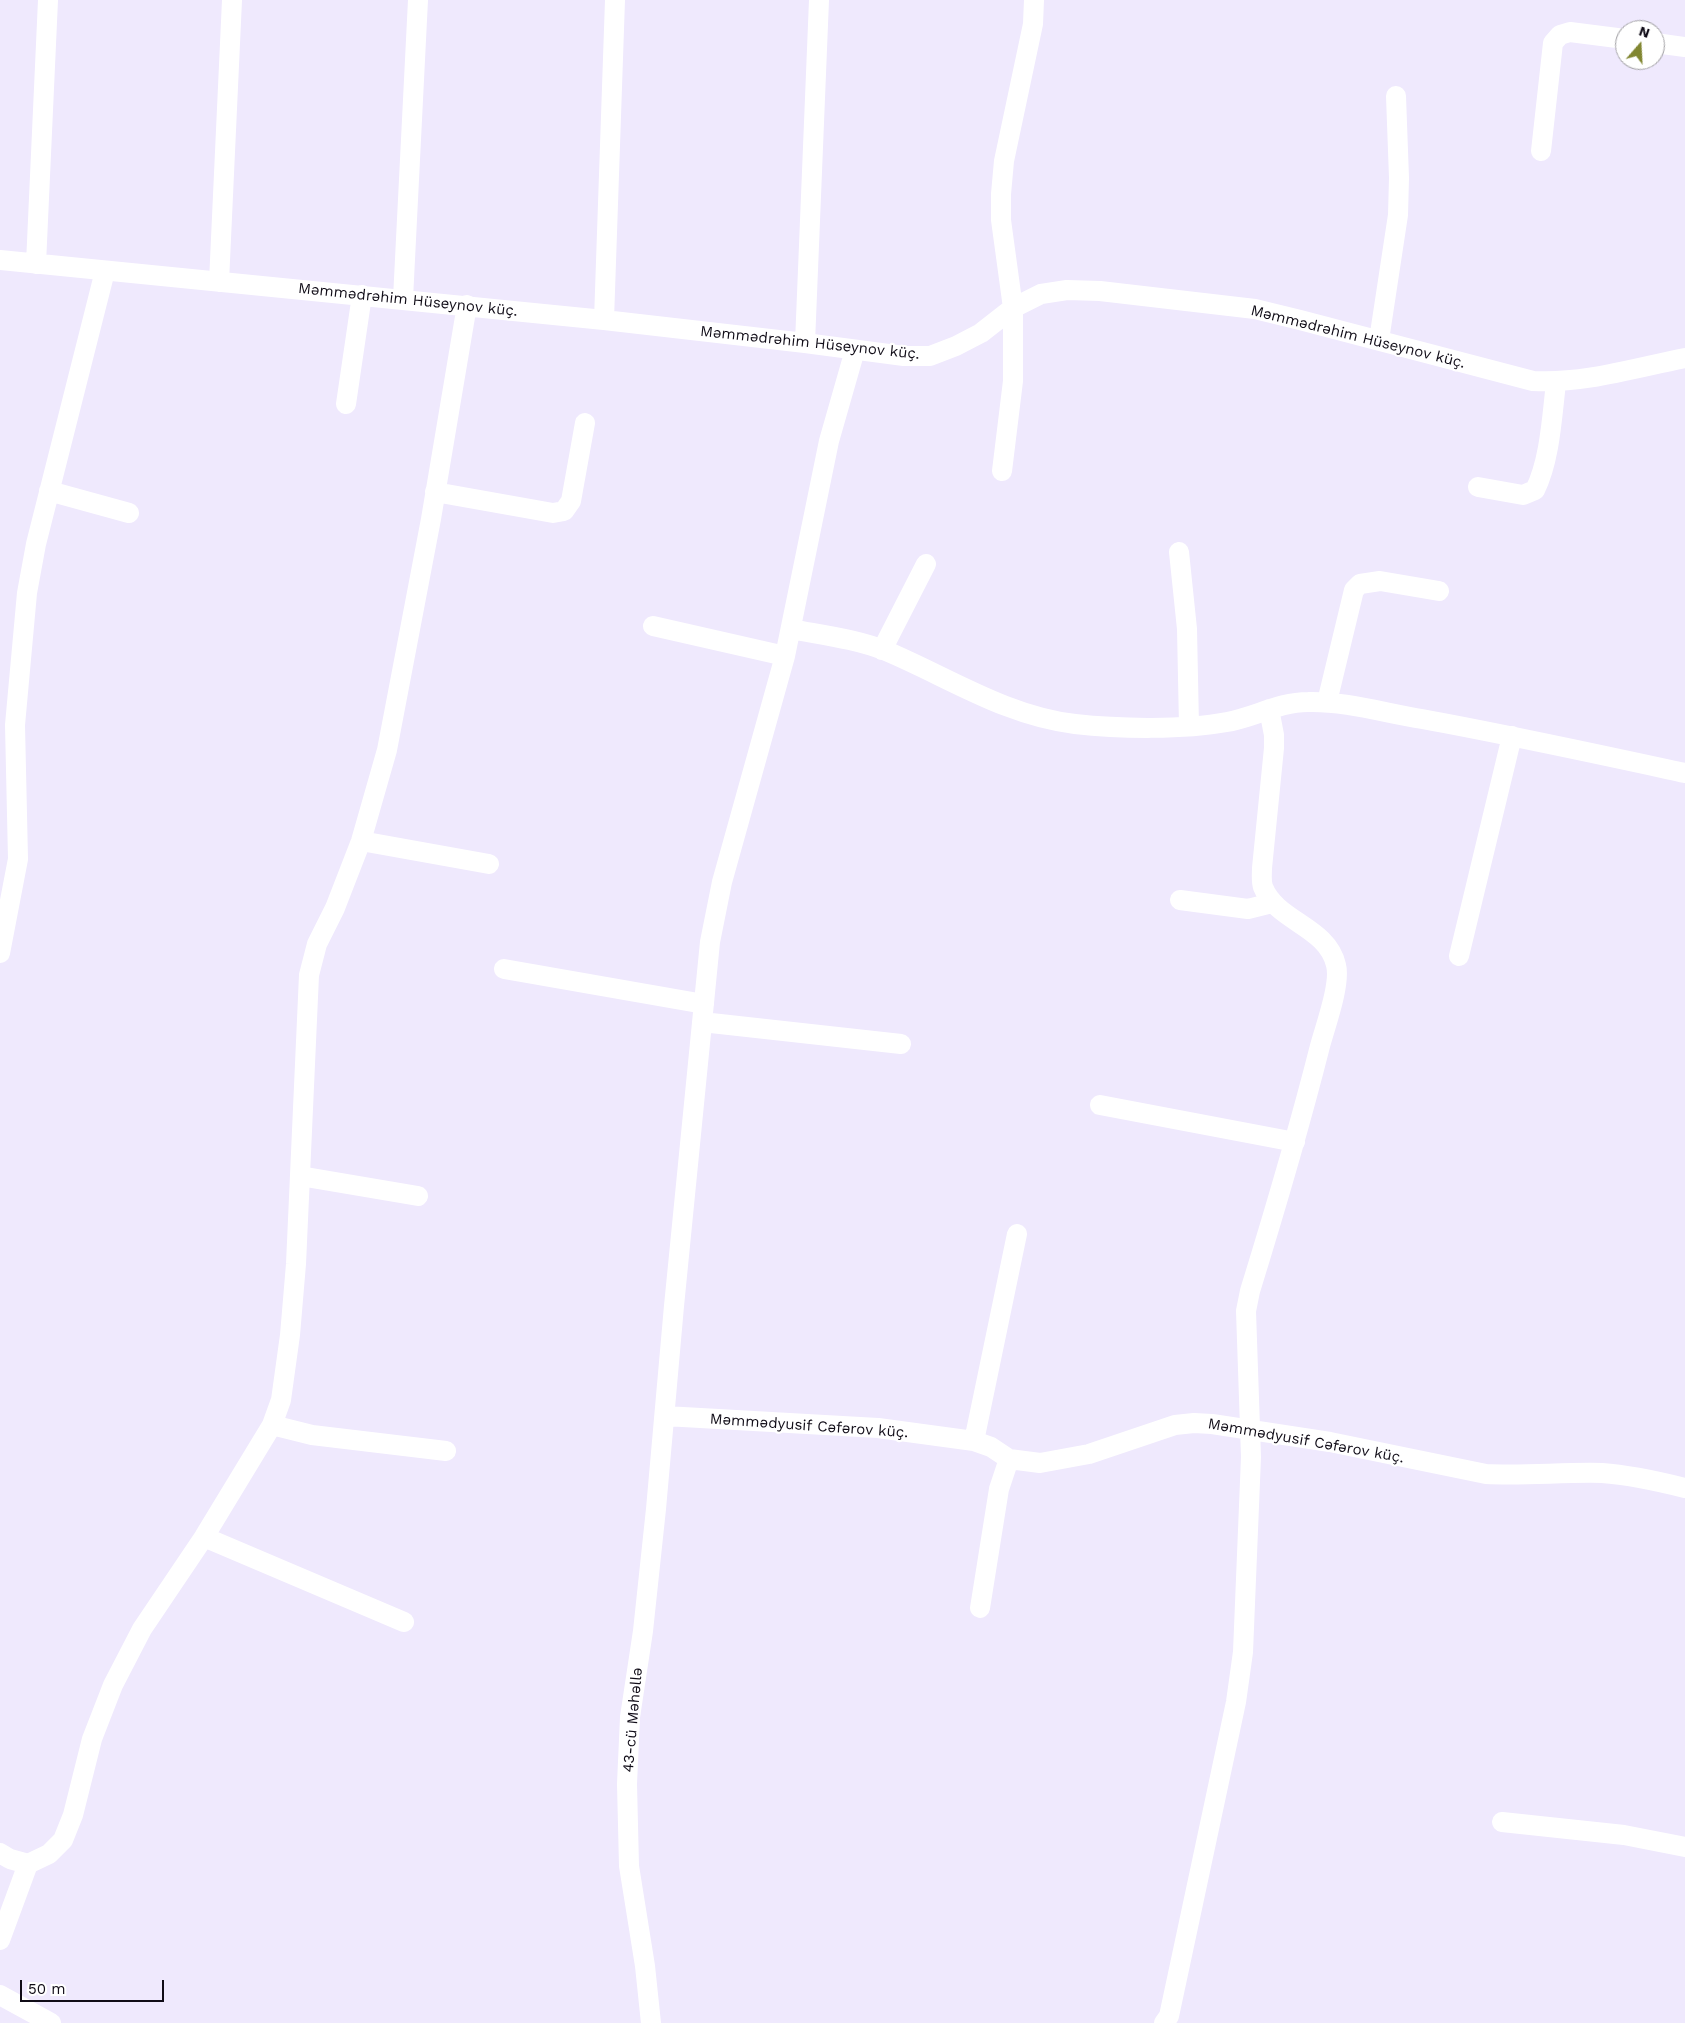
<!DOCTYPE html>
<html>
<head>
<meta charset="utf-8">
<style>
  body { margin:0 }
  #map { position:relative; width:1685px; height:2023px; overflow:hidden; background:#efe9fd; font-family:"Work Sans",sans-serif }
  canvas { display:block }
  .north { position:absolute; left:1615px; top:20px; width:50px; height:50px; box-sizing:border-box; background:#fff; border:1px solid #9f9ea2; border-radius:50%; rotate:19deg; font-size:14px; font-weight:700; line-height:20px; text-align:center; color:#100c17 }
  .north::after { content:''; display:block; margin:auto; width:18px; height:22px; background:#818631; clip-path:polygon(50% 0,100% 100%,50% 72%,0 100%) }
  .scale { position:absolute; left:20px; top:1980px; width:144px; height:22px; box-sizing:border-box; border:2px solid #100c17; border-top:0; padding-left:6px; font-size:15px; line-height:18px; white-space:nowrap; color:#100c17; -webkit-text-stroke:4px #fff; paint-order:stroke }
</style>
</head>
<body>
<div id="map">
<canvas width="1685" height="2023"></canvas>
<div class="north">N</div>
<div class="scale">50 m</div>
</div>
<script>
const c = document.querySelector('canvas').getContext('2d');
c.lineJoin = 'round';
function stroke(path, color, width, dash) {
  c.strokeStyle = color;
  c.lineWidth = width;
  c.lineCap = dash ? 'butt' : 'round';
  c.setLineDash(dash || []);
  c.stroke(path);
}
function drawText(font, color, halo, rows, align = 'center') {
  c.font = font + ' "Work Sans",sans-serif';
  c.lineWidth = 4.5;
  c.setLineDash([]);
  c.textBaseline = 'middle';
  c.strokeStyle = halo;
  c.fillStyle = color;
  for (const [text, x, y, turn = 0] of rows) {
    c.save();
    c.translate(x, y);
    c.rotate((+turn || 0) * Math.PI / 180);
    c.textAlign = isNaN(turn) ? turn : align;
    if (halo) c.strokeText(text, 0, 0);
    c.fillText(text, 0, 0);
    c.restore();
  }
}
const minor = new Path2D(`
  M 1655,43 L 1685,47
  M 1541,151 L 1553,43 L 1560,35 L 1570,32 L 1625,39
  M 0,260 L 604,320 L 805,343 L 904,356 L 930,356 L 956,346 L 981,333 L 1013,308 L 1041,294 L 1067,290 L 1100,291 L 1255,309 L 1300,320 L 1533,381 C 1583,384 1635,368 1685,358
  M 36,264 L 48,0
  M 219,282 L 232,0
  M 403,299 L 418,0
  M 604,320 L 615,0
  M 1379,340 L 1398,215 L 1399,178 L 1396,96
  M 805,343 L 819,0
  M 346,404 L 362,295
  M 1002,471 L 1013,381 L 1013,308 L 1001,220 L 1001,194 L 1004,161 L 1033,24 L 1034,0
  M 1478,487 L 1523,495 L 1535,490 C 1550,460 1552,416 1556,383
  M 49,491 L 129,513
  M 435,492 L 553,513 L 564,511 L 571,501 L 585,423
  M 1179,552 L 1187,629 L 1189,726
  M 653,626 L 785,656
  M 791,629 C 822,635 856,639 886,651 C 948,677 1006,716 1075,724 C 1119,729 1184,730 1227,722 C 1255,717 1279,702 1308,702 C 1345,701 1385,713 1422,719 C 1510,735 1597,754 1685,773
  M 882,650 L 926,564
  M 1327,702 L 1354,590 L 1360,584 L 1380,581 L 1439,591
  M 361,841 L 489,864
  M 1180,900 L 1248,909 L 1272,903
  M 0,953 L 18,859 L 15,725 L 27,593 L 36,544 L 105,271
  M 1459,956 L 1512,736
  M 504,969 L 704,1004
  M 702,1022 L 901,1044
  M 1100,1105 L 1295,1142
  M 300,1176 L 418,1196
  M 665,1416 L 878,1428 L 974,1441 L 991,1447 L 1009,1459 L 1040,1463 L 1089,1454 L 1175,1425 L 1194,1423 L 1212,1424 L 1330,1442 L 1486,1474 C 1525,1476 1563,1472 1602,1473 C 1630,1475 1657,1481 1685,1488
  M 272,1425 L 312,1435 L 446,1451
  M 974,1441 L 1017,1234
  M 204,1537 L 404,1622
  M 980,1608 L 999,1489 L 1009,1459
  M 1502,1822 L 1624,1835 L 1685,1847
  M 0,1853 L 10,1859 L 28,1864
  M 0,1940 L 28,1864 L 49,1854 L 63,1840 L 73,1815 L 92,1739 L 113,1685 L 142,1629 L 204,1537 L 272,1425 L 281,1400 L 290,1335 L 296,1264 L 309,975 L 317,944 L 335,908 L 361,841 L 387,750 L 431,519 L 467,305
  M 0,1995 L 51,2023
  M 651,2023 L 645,1966 L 629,1866 L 627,1784 L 630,1717 L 643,1631 L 656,1509 L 674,1306 L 710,942 L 722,882 L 785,656 L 829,441 L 855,350
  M 1164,2023 L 1169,2016 L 1236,1702 L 1243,1652 L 1251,1457 L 1246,1311 L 1250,1291 C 1275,1210 1299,1129 1320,1046 C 1325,1027 1341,984 1336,965 C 1327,926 1277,922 1263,887 C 1261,881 1262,874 1262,868 L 1274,748 L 1274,735 L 1269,709`);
const streetNames = [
  ["Məmmədrəhim Hüseynov küç.",408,300,6],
  ["Məmmədrəhim Hüseynov küç.",1358,337,14],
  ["Məmmədrəhim Hüseynov küç.",810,343,6],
  ["Məmmədyusif Cəfərov küç.",809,1426,4],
  ["Məmmədyusif Cəfərov küç.",1306,1441,10],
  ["43-cü Məhəllə",633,1720,-85]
];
stroke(minor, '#fff', 20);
drawText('15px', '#100c17', '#fff', streetNames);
</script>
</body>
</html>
